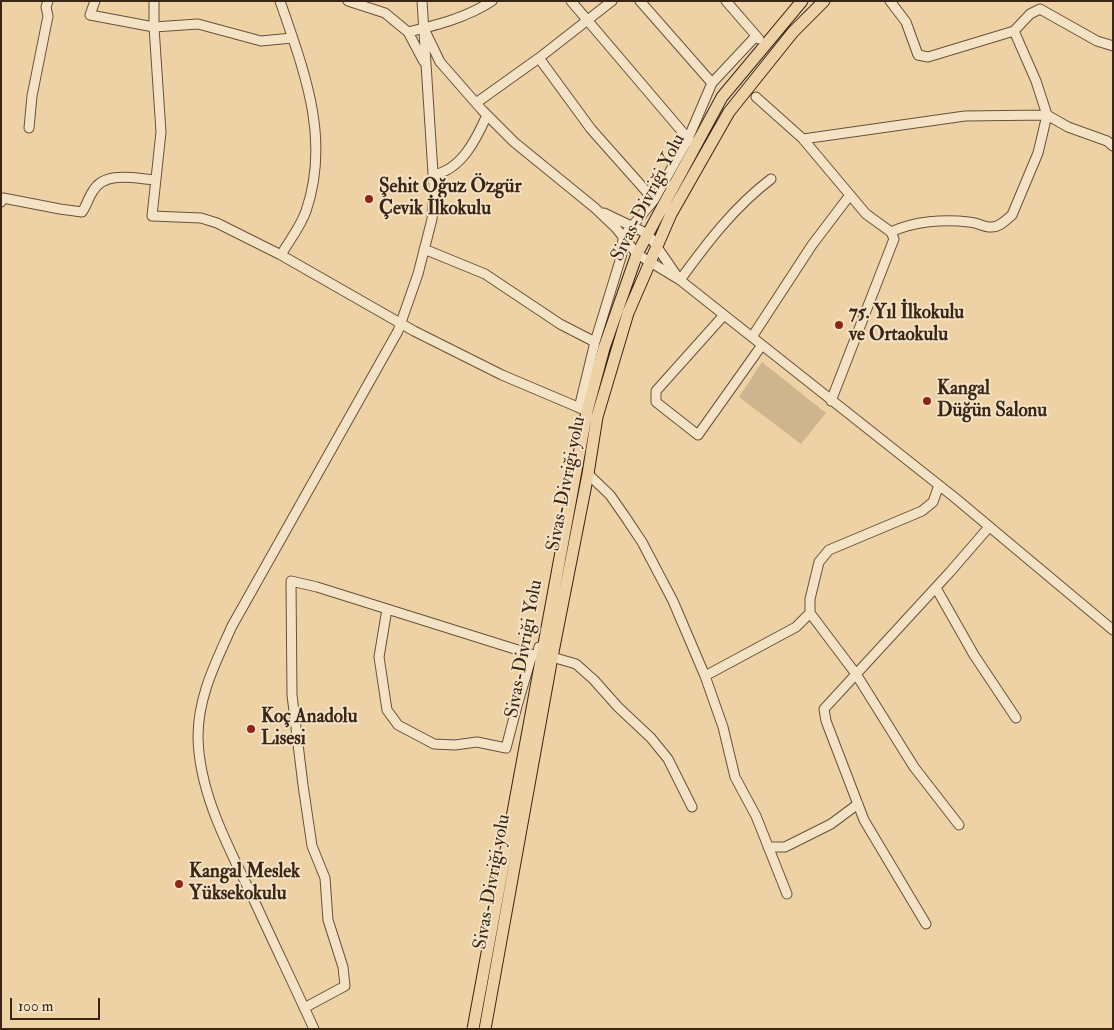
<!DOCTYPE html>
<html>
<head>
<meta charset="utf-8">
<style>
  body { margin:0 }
  #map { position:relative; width:1114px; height:1030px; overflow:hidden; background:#eed2a6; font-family:"IM FELL Double Pica",serif }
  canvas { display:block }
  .frame { position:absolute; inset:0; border:2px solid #392617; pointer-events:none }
  .scale { position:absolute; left:10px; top:998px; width:90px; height:22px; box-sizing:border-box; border:2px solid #392617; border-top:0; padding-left:6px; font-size:15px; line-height:18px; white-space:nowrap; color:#392617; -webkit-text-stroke:4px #f4e2c5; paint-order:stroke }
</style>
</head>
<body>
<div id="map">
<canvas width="1114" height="1030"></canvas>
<div class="frame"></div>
<div class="scale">100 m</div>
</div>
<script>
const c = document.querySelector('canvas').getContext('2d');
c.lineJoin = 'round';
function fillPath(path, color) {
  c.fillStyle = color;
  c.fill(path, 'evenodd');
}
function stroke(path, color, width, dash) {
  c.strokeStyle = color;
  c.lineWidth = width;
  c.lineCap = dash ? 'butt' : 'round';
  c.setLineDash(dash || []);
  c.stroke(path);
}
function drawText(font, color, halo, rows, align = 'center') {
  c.font = font + ' "IM FELL Double Pica",serif';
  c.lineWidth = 4;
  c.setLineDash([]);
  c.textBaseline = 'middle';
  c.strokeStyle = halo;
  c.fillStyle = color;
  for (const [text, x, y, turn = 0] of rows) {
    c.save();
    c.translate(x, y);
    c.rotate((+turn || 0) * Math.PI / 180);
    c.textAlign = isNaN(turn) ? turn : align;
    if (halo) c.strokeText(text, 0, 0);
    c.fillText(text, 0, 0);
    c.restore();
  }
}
const green = new Path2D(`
  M 762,362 L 826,413 L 801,444 L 739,397 Z`);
const minor = new Path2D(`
  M 95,1 L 90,15 L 154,27 L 198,24 L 261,41 L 292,38
  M 154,1 L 154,27 L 161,132 L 152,216 L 201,218 L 217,223 L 281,255 L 414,331 L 502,375 L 587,411
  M 280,1 C 304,71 331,138 306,211 C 301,226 289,241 281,255
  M 348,1 L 385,13 L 408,32 L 424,62
  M 571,1 L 691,142
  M 640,1 L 712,83
  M 726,1 L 759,39
  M 890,1 L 906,22 L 918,55 L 928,57 L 1014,31 L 1030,14 L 1040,9 L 1097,41 L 1113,46
  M 408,32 C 437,25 466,18 492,1
  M 426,33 L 440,62 L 482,110 L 514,142 L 595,208 L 616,228 L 637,254 L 680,280 L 954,497 L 1113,630
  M 539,58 L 591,129 L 654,200
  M 756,97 L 803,139 L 866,214 L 891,232 L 894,239 L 831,401
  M 476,103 L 539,58 L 612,1
  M 29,128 L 32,96 L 48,16 L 46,7 L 48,1
  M 803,139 L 965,116 L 1047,115 L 1068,127 L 1107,141 L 1113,146
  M 433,175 C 461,170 476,140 487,115
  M 1,202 L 3,198 L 60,209 L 82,212 C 87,205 88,198 93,191 C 105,170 136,179 156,180
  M 604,213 L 648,234 L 677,276
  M 891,232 C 914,221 944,219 969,222 C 976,222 985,228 992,227 C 1000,227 1006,220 1012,215 L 1038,153 L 1047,115 L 1036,81 L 1014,31
  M 424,249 L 485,274 L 560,324 L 595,342
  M 680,280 C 707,243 734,207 771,179
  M 724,315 L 656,391 L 656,402 L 698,435 L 762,345
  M 752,337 L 812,245 L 850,195
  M 579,408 L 595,342 L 622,254 L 623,237 L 654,200 L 688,139 L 712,83 L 756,36
  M 588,474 L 610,495 L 626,518 L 642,542 L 673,601 L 705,676 L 723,727 L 735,777 L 756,816 L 787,894
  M 939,485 L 933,502 L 922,511 L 829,550 L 819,562 L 810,599 L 810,613 L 856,674 L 914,767 L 959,825
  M 936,588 L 974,655 L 1016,718
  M 387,609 L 379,657 L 387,710 L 398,725 L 434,744 L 455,745 L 477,742 L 506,748 L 517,706 L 532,655
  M 552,657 L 576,664 L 594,680 L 618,707 L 651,738 L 668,759 L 692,807
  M 705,676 L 796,627 L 810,613
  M 768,847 L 785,847 L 831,824 L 858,804
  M 926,924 L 864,820 L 826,721 L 824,709 L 950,572 L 989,527
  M 304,1008 L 345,986 L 343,967 L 328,920 L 325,878 L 312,846 L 303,785 L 292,695 L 291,581 L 317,587 L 537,656 L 539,647
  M 314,1029 C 294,985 273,942 253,898 C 229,848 199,794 198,737 C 198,696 216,662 232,626 L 398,331 L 418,274 L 432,219 L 434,189 L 422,1`);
const major = new Path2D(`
  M 473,1029 L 587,411 L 604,348 L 637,254 L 722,97 L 802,1
  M 485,1029 L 552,657 L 588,474 L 597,417 L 628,313 L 671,214 L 729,112 L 793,32 L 824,1`);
const markers = [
  [369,199,5,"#8f2418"],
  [839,325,5,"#8f2418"],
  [927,401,5,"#8f2418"],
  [251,729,5,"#8f2418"],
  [179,884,5,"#8f2418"]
];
const poiNames = [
  ["Şehit Oğuz Özgür",379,188],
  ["Çevik İlkokulu",379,210],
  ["75. Yıl İlkokulu",849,314],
  ["ve Ortaokulu",849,336],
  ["Kangal",937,390],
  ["Düğün Salonu",937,412],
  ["Koç Anadolu",261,718],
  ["Lisesi",261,740],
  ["Kangal Meslek",189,873],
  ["Yüksekokulu",189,895]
];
const streetNames = [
  ["Sivas-Divriği Yolu",649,198,-63],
  ["Sivas-Divriği yolu",567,484,-79],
  ["Sivas-Divriği Yolu",525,649,-80],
  ["Sivas-Divriği yolu",493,882,-80]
];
fillPath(green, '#cfb58e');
stroke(minor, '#66513b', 11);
stroke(major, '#392617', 13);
stroke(minor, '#f4e2c5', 9);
stroke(major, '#eed2a6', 11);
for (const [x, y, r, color] of markers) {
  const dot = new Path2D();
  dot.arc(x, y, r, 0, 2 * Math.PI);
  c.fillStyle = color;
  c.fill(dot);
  stroke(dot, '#f4e2c5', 2);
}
drawText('bold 19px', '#392617', '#f4e2c5', poiNames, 'left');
drawText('19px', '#392617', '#f4e2c5', streetNames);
</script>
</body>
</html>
